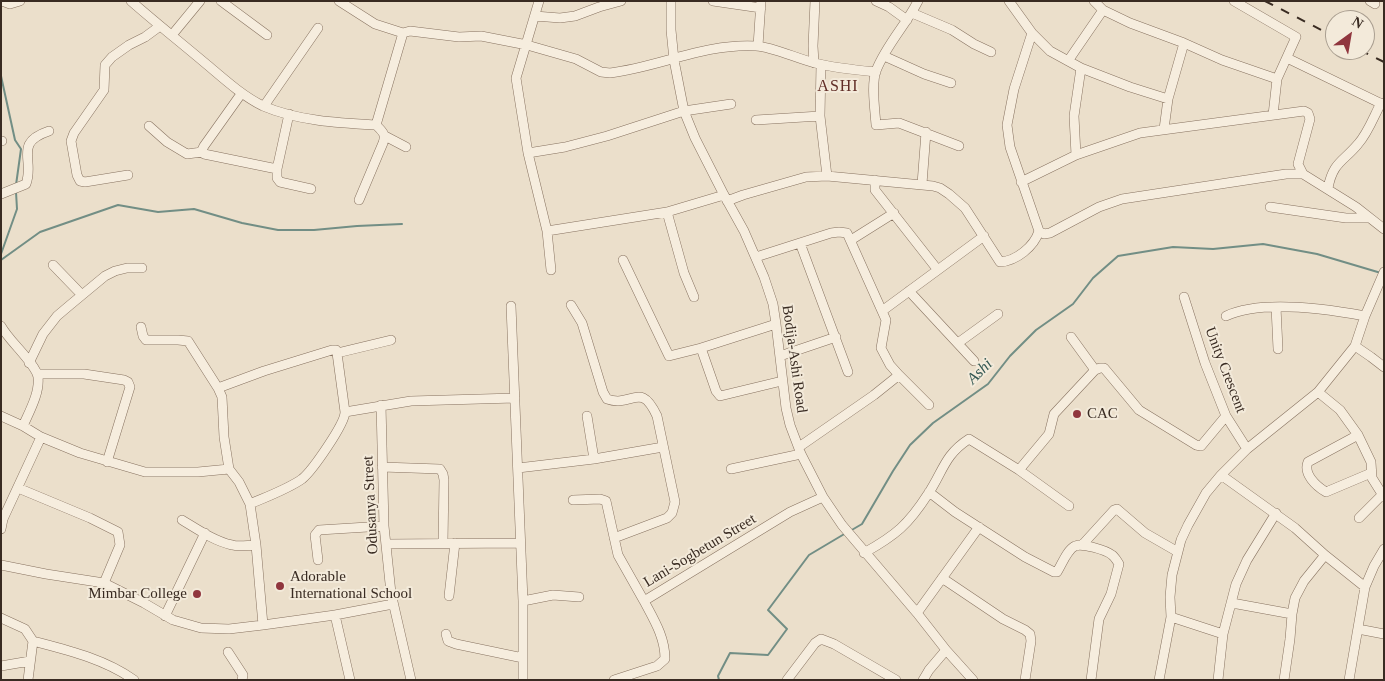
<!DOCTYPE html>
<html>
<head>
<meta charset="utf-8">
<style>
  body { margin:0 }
  #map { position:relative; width:1385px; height:681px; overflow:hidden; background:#ebdfcb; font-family:Georgia,serif }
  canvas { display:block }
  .frame { position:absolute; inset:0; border:2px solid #392b22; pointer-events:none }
  .north { position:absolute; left:1325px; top:10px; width:50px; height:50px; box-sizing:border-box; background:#f3eada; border:1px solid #a99e90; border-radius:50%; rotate:32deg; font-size:14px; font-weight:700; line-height:20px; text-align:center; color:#392b22 }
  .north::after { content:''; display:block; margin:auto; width:18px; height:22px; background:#90363e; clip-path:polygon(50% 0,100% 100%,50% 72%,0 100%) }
</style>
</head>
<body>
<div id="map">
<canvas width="1385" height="681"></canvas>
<div class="frame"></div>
<div class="north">N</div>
</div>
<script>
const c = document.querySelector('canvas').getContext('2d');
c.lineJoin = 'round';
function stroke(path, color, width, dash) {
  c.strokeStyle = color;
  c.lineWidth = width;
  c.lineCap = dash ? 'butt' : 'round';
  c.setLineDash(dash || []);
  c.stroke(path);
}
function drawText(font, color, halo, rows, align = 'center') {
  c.font = font + ' Georgia,serif';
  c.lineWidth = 4;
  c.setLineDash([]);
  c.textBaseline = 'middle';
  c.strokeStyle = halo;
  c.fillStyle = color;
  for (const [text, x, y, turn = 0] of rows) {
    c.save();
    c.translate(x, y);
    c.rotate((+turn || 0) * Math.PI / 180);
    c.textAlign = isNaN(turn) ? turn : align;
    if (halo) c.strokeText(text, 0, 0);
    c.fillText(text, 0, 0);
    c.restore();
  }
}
const stream = new Path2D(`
  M 1,76 L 15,140 L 21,149 L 16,185
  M 1,254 L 17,209 L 16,192
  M 1,260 L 40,232 L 118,205 L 158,212 L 194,209 L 242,223 L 278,230 L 314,230 L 357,226 L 402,224
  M 850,531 L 862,524 L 893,471 L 910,445 L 933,423 L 988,384 L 1010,356 L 1036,330 L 1073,304 L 1093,278 L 1118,256 L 1173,247 L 1213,249 L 1263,244 L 1317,254 L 1381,273
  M 719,680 L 718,676 L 730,653 L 768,655 L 787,629 L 768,610 L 809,555 L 846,533`);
const minor = new Path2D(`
  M 2,1 L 10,4 L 20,1
  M 131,1 C 155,22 180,42 205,63 C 223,78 241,95 263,106 C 298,121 339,123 376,125
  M 221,1 L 267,35
  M 339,1 L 375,24 L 403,33 L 410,31 L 459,37 L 481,36 L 527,45 L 576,59 L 601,72 L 610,73 C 659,67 705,43 756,46 C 773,47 798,59 815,63 C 835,68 855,70 876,72
  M 539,1 L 516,78 L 528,153 L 547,231 L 551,270
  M 671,1 L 671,30 L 674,60 L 684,111 L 695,138 L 724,195 L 744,231 L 764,277 L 773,304 L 776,324 L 786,408 L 790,425 L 801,454 L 823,497 L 842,525 L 917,613 L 946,650 L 973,680
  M 713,1 L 761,8
  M 876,1 L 889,7 L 907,20
  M 918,1 C 906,25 886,45 876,71 C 871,84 875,110 876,125 L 899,123 L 959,146
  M 1009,1 L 1032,33 L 1050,51 L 1081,68 L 1130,87 L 1168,99
  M 1094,1 L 1103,10 L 1130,23 L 1184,43 L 1222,60 L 1277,79
  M 1234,1 L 1296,37 L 1277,79 L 1273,115
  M 1370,1 L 1375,4
  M 912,13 L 952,30 L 974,44 L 991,52
  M 535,16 L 560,18 L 575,16 L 599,7 L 621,1
  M 172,35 L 200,1
  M 758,46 L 761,1
  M 884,56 L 924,74 L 951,83
  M 1287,58 L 1384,105
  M 1068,61 L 1103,10
  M 814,63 L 813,46 L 815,1
  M 821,65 L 820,116 L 827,176
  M 241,94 L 204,146 L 202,150 L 204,154 L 277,169 L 289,114
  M 264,106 L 318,28
  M 756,120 L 820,116
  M 149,126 L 167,142 L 187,154 L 202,152
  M 1164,129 L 1168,99 L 1184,43
  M 385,136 L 406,147
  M 1,141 L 2,141
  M 528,153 L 565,147 L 607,136 L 684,111 L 731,104
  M 1076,155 L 1074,116 L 1081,68
  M 277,169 L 277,178 L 280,182 L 311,189
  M 128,175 L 85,182 L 80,181 L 77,175 L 71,141 L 74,133 L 104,90 L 105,65 L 112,57 L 129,45 L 145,37 L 160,26
  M 875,180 L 875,190 L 937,269
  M 1021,182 L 1076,155 L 1140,133 L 1304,111 L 1308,113 L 1310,119 L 1298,164 L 1303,174
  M 922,184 L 926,132
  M 1328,188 C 1333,162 1343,162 1358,144 C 1368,133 1374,116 1381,103
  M 1,194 L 26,184 C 35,160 13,143 49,131
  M 359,200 L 383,143 C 386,134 383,132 376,125 L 403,33
  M 727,201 L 743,195 L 806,177 L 827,176 L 933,186 L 940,188 L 949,194 L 965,208 L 1000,262 C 1016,261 1034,247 1039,231 L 1010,147 L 1007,125 L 1014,89 L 1032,33
  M 1270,207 L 1346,218 L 1369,218
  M 667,212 L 684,273 L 694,297
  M 547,231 L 667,212 L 724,195
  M 1039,231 L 1044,234 L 1050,233 L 1099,207 L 1122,199 L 1286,174 L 1303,174 L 1356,207 L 1384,229
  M 851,240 L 894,213
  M 800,243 L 848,372
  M 756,257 L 831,233 L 839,232 L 847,233 L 886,320 L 881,348 L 890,365 L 899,375 L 874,395 L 799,447
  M 623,260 L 669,356 L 701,348 L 776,324
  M 53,265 L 82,295
  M 909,291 L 974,361
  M 1184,297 L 1205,363 L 1226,416 L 1247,449
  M 571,305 L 582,323 L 603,392 L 607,399 C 633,408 640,380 657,416 L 675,502 L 672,513 L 667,518 L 614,538
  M 511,306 L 523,601 L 523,680
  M 1276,307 L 1278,349
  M 882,311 L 984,236
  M 1226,316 C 1262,299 1327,309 1365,316
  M 1,326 C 9,341 36,364 38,377 C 40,393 29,412 23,426
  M 141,327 L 143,336 L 146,340 L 178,340 L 188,341 L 218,388 L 222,397 L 224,437 L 229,469 L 239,482 L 250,504 L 256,545 L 263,625
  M 1071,337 L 1095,370 L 1100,368 L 1104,368 L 1139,410 L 1196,445 L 1201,446 L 1226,416
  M 958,343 L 998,314
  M 1355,346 L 1371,357 L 1384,367
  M 701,348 L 716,391 L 720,396 L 782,381
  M 337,353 L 391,340
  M 780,356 L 836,337
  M 29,363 L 43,334 L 57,316 L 70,305 L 105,276 L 115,271 L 127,268 L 142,268
  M 37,374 L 84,374 L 124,380 L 128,382 L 130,387 L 107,462
  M 899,375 L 929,405
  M 218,388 L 264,371 L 332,350 L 336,350 L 337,353 L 345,412
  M 1318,392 L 1340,410 L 1358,435 L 1371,462 L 1372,478 L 1384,497
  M 381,405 L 384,526 L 391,593 L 411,680
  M 1,416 L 23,426 L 41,437 L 80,453 L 145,472 L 198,472 L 229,469
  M 587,416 L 594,459
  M 1358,435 L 1308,462 C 1303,474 1316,486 1326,492 L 1371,473
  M 382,467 L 440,469 L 443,474 L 444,480 L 443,543
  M 518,468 L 594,459 L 663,447
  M 731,469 L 801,454
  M 1019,470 L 1049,434 L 1054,414 L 1095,370
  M 1221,475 L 1295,528 L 1325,555 L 1365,587
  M 18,488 L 90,518 L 118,532 L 120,545 L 104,583
  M 929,492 L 955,512 L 1025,557 L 1054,572 L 1057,572 C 1062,564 1067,550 1075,546 C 1082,543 1106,550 1112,555 C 1115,557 1117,561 1119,564 L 1111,594 L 1099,619 L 1091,680
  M 573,500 L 600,499 L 606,501 L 618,555 L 644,601
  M 250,504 C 266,497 288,489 302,479 C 312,471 345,424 345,412 L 411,401 L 515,398
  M 1359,518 L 1382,495
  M 182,520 C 197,529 214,541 232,545 C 239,547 248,545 256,545
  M 1,529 L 3,519 L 41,437
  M 386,544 L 520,543
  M 1083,544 L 1114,510 L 1117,509 L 1145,533 L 1178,552
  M 864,553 C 896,535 908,525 928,494 C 943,472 944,455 969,439 L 1019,470 L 1069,506
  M 318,560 L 315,535 L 319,530 L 384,526
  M 1,565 L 46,574 L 104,583 L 144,603 L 173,620 L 201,628 L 229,629 L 263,625 L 335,615 L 393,604
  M 942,578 L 1003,619 L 1025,630 L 1030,634 L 1031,641 L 1025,680
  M 449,596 L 455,543
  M 523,601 L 553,595 L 579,597
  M 1232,603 L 1292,614
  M 917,613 L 979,527
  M 335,615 L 350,680
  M 165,616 L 205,533
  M 1171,617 L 1223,634
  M 1,618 L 25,629 L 33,641 L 28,680
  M 1358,629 L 1384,634
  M 446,634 L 448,641 L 456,644 L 523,658
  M 33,641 C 67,650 105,659 134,680
  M 228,652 L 243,675 L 242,680
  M 1,666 L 30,661
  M 614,680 L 657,666 L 665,659 C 665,637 654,620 644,601 L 790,512 L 823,497
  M 787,680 L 815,643 L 821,639 L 834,644 L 896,680
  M 923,680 L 929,670 L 946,650
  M 1159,680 L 1171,617 L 1170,597 L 1172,575 L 1181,540 L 1188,525 L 1206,493 L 1221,475 L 1247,449 L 1318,392 L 1355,346 L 1365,316 L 1384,272
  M 1218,680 L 1223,634 L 1236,584 L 1247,560 L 1276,513
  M 1284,680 L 1290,639 L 1292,614 L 1295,598 L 1304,581 L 1325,555
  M 1349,680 L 1365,587 L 1374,566 L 1384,549`);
const rail = new Path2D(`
  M 1265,1 L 1335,37
  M 1360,50 L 1384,62`);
const markers = [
  [1077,414,5,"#90363e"],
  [280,586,5,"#90363e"],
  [197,594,5,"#90363e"]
];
const streetNames = [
  ["Bodija-Ashi Road",794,359,82],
  ["Unity Crescent",1225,370,69],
  ["Odusanya Street",371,505,-93],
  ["Lani-Sogbetun Street",700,551,-31]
];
const poiNames = [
  ["CAC",1087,414],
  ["Adorable",290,577],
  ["International School",290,594],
  ["Mimbar College",187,594,"right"]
];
const neighbourhoodNames = [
  ["ASHI",838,87]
];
const waterNames = [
  ["Ashi",980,372,-45]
];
stroke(stream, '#728e85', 2);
stroke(minor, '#877260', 10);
stroke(minor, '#f6edde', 9);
stroke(rail, '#392b22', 2, [9, 9]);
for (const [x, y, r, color] of markers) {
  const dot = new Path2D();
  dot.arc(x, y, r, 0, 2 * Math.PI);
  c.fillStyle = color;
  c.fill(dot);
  stroke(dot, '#f3eada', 2);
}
drawText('15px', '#392b22', '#f3eada', streetNames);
drawText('15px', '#392b22', '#f3eada', poiNames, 'left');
c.letterSpacing = '1px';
drawText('16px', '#612d26', '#f3eada', neighbourhoodNames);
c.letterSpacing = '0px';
drawText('italic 16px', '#335752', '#f3eada', waterNames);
</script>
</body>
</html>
